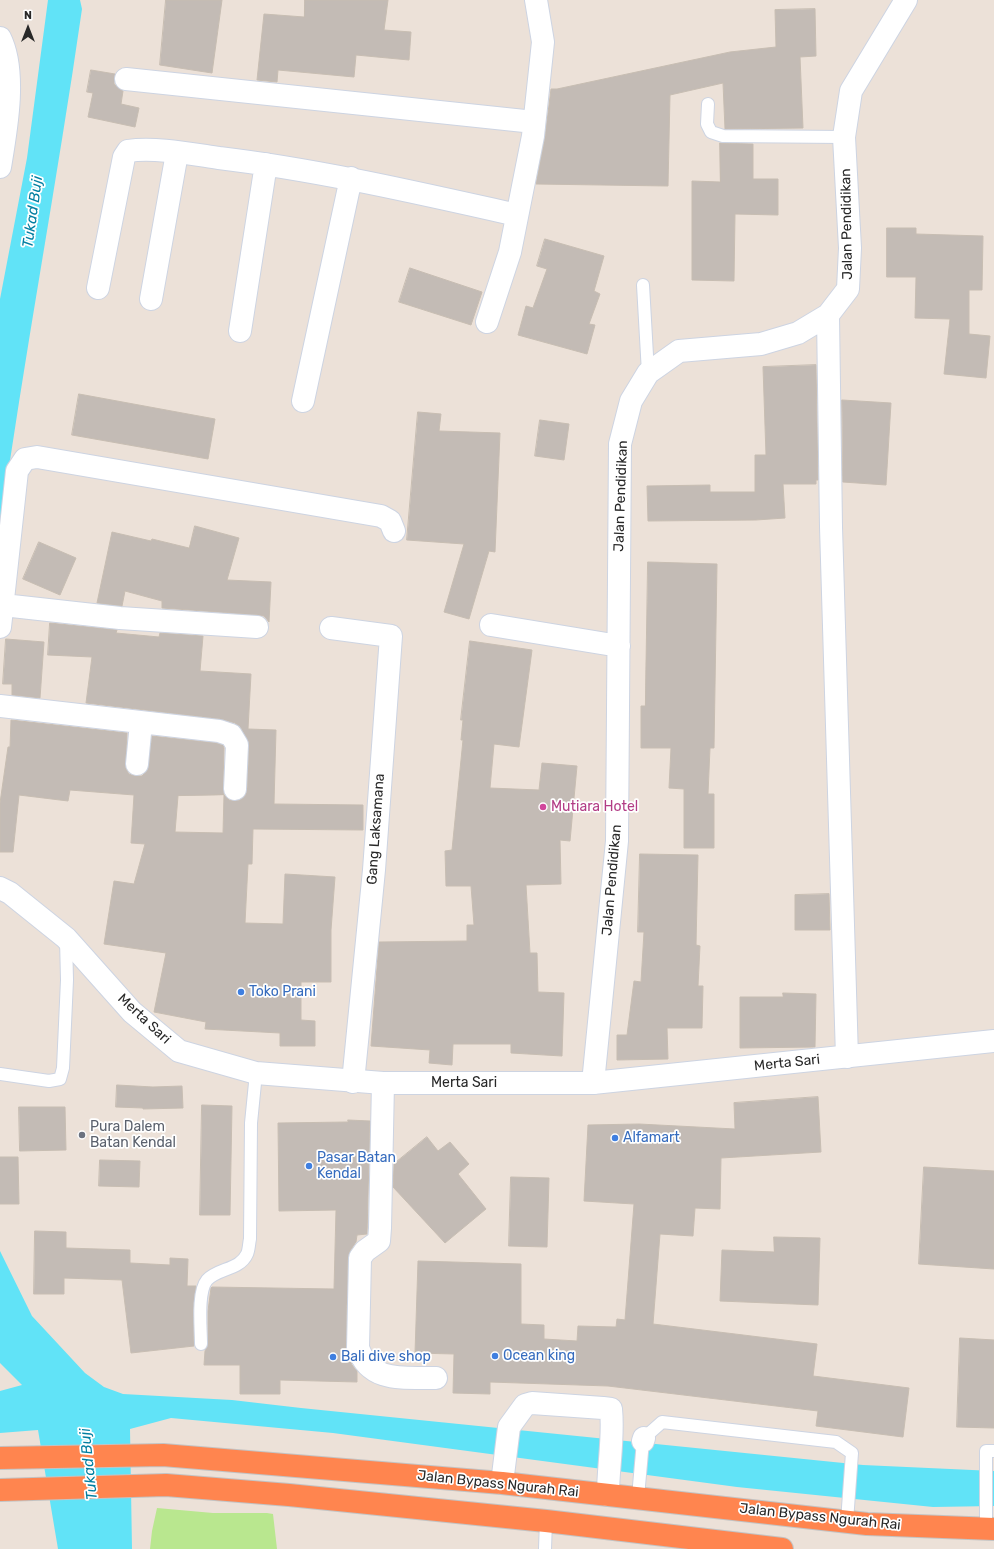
<!DOCTYPE html>
<html>
<head>
<meta charset="utf-8">
<style>
  body { margin:0 }
  #map { position:relative; width:994px; height:1549px; overflow:hidden; background:#ece1d8; font-family:Rubik,sans-serif }
  canvas { display:block }
  .north { position:absolute; left:8px; top:8px; width:40px; height:40px; -webkit-text-stroke:3px #fff; paint-order:stroke; rotate:0deg; font-size:11px; font-weight:700; line-height:16px; text-align:center; color:#282828 }
  .north::after { content:''; display:block; margin:auto; width:14px; height:18px; background:#282828; clip-path:polygon(50% 0,100% 100%,50% 72%,0 100%) }
</style>
</head>
<body>
<div id="map">
<canvas width="994" height="1549"></canvas>
<div class="north">N</div>
</div>
<script>
const c = document.querySelector('canvas').getContext('2d');
c.lineJoin = 'round';
function fillPath(path, color) {
  c.fillStyle = color;
  c.fill(path, 'evenodd');
}
function stroke(path, color, width, dash) {
  c.strokeStyle = color;
  c.lineWidth = width;
  c.lineCap = dash ? 'butt' : 'round';
  c.setLineDash(dash || []);
  c.stroke(path);
}
function drawText(font, color, halo, rows, align = 'center') {
  c.font = font + ' Rubik,sans-serif';
  c.lineWidth = 3.5;
  c.setLineDash([]);
  c.textBaseline = 'middle';
  c.strokeStyle = halo;
  c.fillStyle = color;
  for (const [text, x, y, turn = 0] of rows) {
    c.save();
    c.translate(x, y);
    c.rotate((+turn || 0) * Math.PI / 180);
    c.textAlign = isNaN(turn) ? turn : align;
    if (halo) c.strokeText(text, 0, 0);
    c.fillText(text, 0, 0);
    c.restore();
  }
}
const green = new Path2D(`
  M 157,1508 L 213,1513 L 267,1513 L 273,1514 L 277,1549 L 150,1549 L 152,1531 Z`);
const water = new Path2D(`
  M 48,0 L 80,0 L 82,9 C 57,183 24,356 0,530 L 0,299 L 27,158 Z
  M 0,1251 L 32,1316 L 85,1373 L 104,1387 L 123,1394 L 232,1400 L 301,1408 L 863,1465 L 994,1471 L 994,1506 L 933,1507 L 737,1487 L 333,1433 L 171,1418 L 130,1429 L 132,1549 L 58,1549 L 38,1430 L 0,1433 L 0,1391 L 22,1385 L 0,1363 Z`);
const building = new Path2D(`
  M 166,0 L 222,0 L 212,73 L 160,65 Z
  M 305,0 L 388,0 L 384,30 L 411,32 L 409,60 L 356,55 L 354,77 L 278,70 L 277,82 L 257,80 L 264,14 L 304,17 Z
  M 815,9 L 816,56 L 800,57 L 803,128 L 725,129 L 723,83 L 670,95 L 668,186 L 536,184 L 545,137 L 551,89 L 557,89 L 730,52 L 776,47 L 775,10 Z
  M 91,70 L 115,74 L 114,84 L 123,91 L 121,104 L 139,108 L 135,127 L 88,117 L 93,93 L 87,92 Z
  M 720,143 L 753,144 L 753,179 L 778,179 L 778,215 L 735,214 L 734,281 L 692,280 L 692,181 L 720,182 Z
  M 887,228 L 916,228 L 916,234 L 983,236 L 982,290 L 969,290 L 969,334 L 990,336 L 986,378 L 944,374 L 950,319 L 915,318 L 916,277 L 887,277 Z
  M 545,239 L 604,256 L 594,291 L 600,294 L 589,324 L 595,325 L 587,354 L 518,335 L 526,306 L 533,308 L 547,269 L 537,266 Z
  M 410,268 L 482,292 L 471,325 L 399,302 Z
  M 816,365 L 818,480 L 816,480 L 816,484 L 783,484 L 785,518 L 756,520 L 648,521 L 647,486 L 710,485 L 710,492 L 755,492 L 755,455 L 766,455 L 763,367 Z
  M 79,394 L 215,419 L 208,459 L 72,435 Z
  M 842,400 L 891,403 L 886,485 L 843,482 Z
  M 418,412 L 441,414 L 439,431 L 500,433 L 495,552 L 489,551 L 469,619 L 444,612 L 464,544 L 407,540 Z
  M 540,420 L 569,424 L 564,460 L 535,456 Z
  M 195,526 L 239,538 L 227,580 L 271,582 L 269,622 L 264,616 L 258,615 L 162,608 L 162,601 L 125,591 L 122,606 L 97,603 L 112,532 L 151,541 L 152,539 L 189,548 Z
  M 39,542 L 76,558 L 60,595 L 23,579 Z
  M 648,562 L 717,564 L 714,748 L 710,748 L 708,794 L 714,794 L 714,848 L 684,848 L 684,789 L 669,788 L 671,748 L 641,748 L 641,706 L 645,706 Z
  M 50,623 L 117,630 L 116,633 L 159,637 L 160,633 L 203,636 L 200,671 L 251,674 L 248,729 L 276,730 L 274,804 L 363,805 L 363,830 L 253,829 L 252,864 L 248,864 L 245,923 L 283,924 L 285,874 L 335,877 L 331,930 L 331,982 L 301,982 L 301,1020 L 315,1021 L 315,1046 L 280,1046 L 280,1033 L 205,1029 L 206,1022 L 154,1012 L 166,953 L 104,944 L 114,881 L 134,884 L 145,844 L 131,843 L 134,795 L 70,790 L 68,801 L 19,795 L 13,852 L 0,852 L 0,803 L 8,747 L 10,747 L 11,720 L 127,733 L 126,769 L 129,774 L 135,776 L 142,776 L 147,771 L 152,736 L 216,743 L 223,745 L 224,748 L 223,788 L 224,795 L 229,800 L 234,801 L 240,800 L 245,796 L 247,790 L 249,746 L 241,728 L 235,723 L 220,719 L 86,703 L 92,657 L 48,655 ZM 224,795 L 223,833 L 175,832 L 178,796 Z
  M 6,639 L 44,642 L 40,698 L 12,695 L 12,684 L 3,684 Z
  M 470,641 L 532,650 L 519,747 L 494,744 L 490,788 L 539,790 L 542,763 L 577,766 L 570,841 L 560,840 L 561,884 L 526,885 L 530,953 L 537,953 L 538,992 L 564,993 L 562,1056 L 511,1053 L 511,1044 L 453,1044 L 452,1065 L 429,1063 L 430,1050 L 371,1046 L 379,942 L 467,941 L 467,925 L 474,925 L 471,886 L 446,886 L 445,851 L 452,850 L 463,740 L 461,740 L 463,720 L 461,720 Z
  M 640,854 L 698,855 L 696,945 L 700,946 L 698,986 L 703,986 L 702,1028 L 667,1028 L 668,1059 L 617,1060 L 617,1035 L 627,1035 L 634,981 L 641,982 L 644,932 L 638,932 Z
  M 829,894 L 830,930 L 795,930 L 795,895 Z
  M 783,993 L 816,994 L 815,1047 L 740,1048 L 740,997 L 783,997 Z
  M 117,1085 L 153,1087 L 182,1086 L 183,1108 L 143,1109 L 143,1108 L 116,1107 Z
  M 818,1097 L 821,1152 L 721,1158 L 720,1209 L 695,1208 L 693,1236 L 660,1234 L 653,1324 L 817,1344 L 813,1376 L 909,1388 L 903,1437 L 816,1426 L 818,1411 L 608,1386 L 490,1382 L 490,1394 L 453,1393 L 454,1354 L 415,1353 L 418,1261 L 521,1264 L 521,1324 L 544,1325 L 544,1339 L 577,1341 L 578,1326 L 616,1327 L 617,1319 L 625,1320 L 634,1204 L 584,1201 L 588,1125 L 639,1124 L 735,1129 L 734,1103 Z
  M 202,1105 L 232,1106 L 230,1215 L 200,1215 Z
  M 19,1107 L 65,1107 L 66,1150 L 20,1151 Z
  M 348,1120 L 370,1121 L 367,1234 L 357,1235 L 356,1242 L 350,1251 L 348,1258 L 346,1348 L 352,1365 L 357,1371 L 357,1382 L 280,1380 L 280,1394 L 240,1394 L 240,1365 L 204,1365 L 205,1351 L 208,1344 L 208,1311 L 211,1288 L 212,1287 L 334,1289 L 336,1210 L 279,1211 L 278,1123 L 348,1122 Z
  M 427,1137 L 438,1151 L 450,1142 L 469,1164 L 458,1174 L 486,1209 L 445,1243 L 393,1187 L 394,1164 Z
  M 0,1157 L 18,1157 L 19,1204 L 0,1204 Z
  M 100,1160 L 140,1161 L 139,1187 L 99,1186 Z
  M 924,1167 L 994,1171 L 994,1269 L 919,1264 Z
  M 511,1177 L 549,1178 L 547,1247 L 509,1246 Z
  M 35,1231 L 66,1232 L 66,1248 L 130,1250 L 130,1263 L 170,1265 L 170,1258 L 188,1259 L 187,1286 L 196,1286 L 193,1310 L 194,1346 L 131,1353 L 122,1280 L 64,1278 L 64,1294 L 34,1294 Z
  M 774,1237 L 820,1238 L 818,1305 L 720,1301 L 722,1250 L 774,1252 Z
  M 960,1338 L 994,1340 L 994,1428 L 957,1427 Z`);
const lane = new Path2D(`
  M 708,104 L 707,124 L 711,132 L 723,136 L 844,137
  M 643,285 L 648,373
  M 0,1074 L 49,1081 L 60,1079 L 63,1068 L 67,980 L 66,939
  M 201,1344 C 201,1328 197,1292 207,1280 C 218,1268 240,1270 247,1254 C 249,1250 249,1243 250,1239 L 251,1123 L 256,1073
  M 644,1438 L 662,1422 L 836,1442 L 852,1453 L 847,1521
  M 638,1497 L 643,1441
  M 986,1529 L 986,1451 L 994,1451
  M 545,1549 L 546,1521`);
const street = new Path2D(`
  M 0,38 C 17,72 6,131 0,167
  M 126,79 L 534,122
  M 98,288 L 124,157 L 128,151 C 155,147 191,154 219,158 C 319,170 418,193 517,215
  M 151,299 L 177,153
  M 828,315 L 831,527 L 847,1057
  M 487,322 L 510,252 L 533,136 L 543,42 L 536,0
  M 240,331 L 266,164
  M 303,401 L 351,178
  M 3,605 L 120,618 L 257,627
  M 491,625 L 619,646
  M 0,627 L 17,471 L 25,459 L 37,457 L 381,516 L 390,521 L 394,531
  M 331,628 L 391,636 L 374,870 L 353,1082
  M 0,706 L 219,731 L 231,735 L 237,745 L 235,789
  M 137,764 L 141,723
  M 383,1083 L 380,1228 L 379,1241 L 365,1251 L 360,1258 L 358,1348 C 370,1384 405,1377 436,1378
  M 593,1083 L 617,841 L 620,444 L 631,401 L 648,373 L 679,351 L 761,344 L 798,333 L 828,315 L 848,289 L 850,248 L 844,137 L 851,91 L 906,0
  M 643,1441 L 644,1438
  M 502,1483 L 509,1427 L 525,1405 L 532,1403 L 603,1408 L 611,1409 C 614,1438 608,1466 608,1495`);
const secondary = new Path2D(`
  M 0,888 L 10,893 L 66,938 L 132,1012 L 179,1051 L 256,1073 L 383,1083 L 593,1083 L 994,1041`);
const highway = new Path2D(`
  M 0,1458 L 163,1455 L 502,1483 L 867,1524 L 994,1529
  M 0,1490 L 166,1485 L 289,1495 L 546,1521 L 782,1549`);
const markers = [
  [543,807,4,"#d1479c"],
  [241,992,4,"#3f7fe0"],
  [82,1135,4,"#6b7280"],
  [615,1138,4,"#3f7fe0"],
  [309,1166,4,"#3f7fe0"],
  [495,1356,4,"#3f7fe0"],
  [333,1357,4,"#3f7fe0"]
];
const streetNames = [
  ["Jalan Pendidikan",847,224,-91],
  ["Jalan Pendidikan",621,496,-88],
  ["Gang Laksamana",376,829,-86],
  ["Jalan Pendidikan",612,880,-85],
  ["Merta Sari",144,1019,43],
  ["Merta Sari",787,1063,-6],
  ["Merta Sari",464,1083],
  ["Jalan Bypass Ngurah Rai",498,1484,6],
  ["Jalan Bypass Ngurah Rai",820,1517,6]
];
const hotelNames = [
  ["Mutiara Hotel",551,807]
];
const shopNames = [
  ["Toko Prani",249,992],
  ["Alfamart",623,1138],
  ["Pasar Batan",317,1158],
  ["Kendal",317,1174],
  ["Ocean king",503,1356],
  ["Bali dive shop",341,1357]
];
const worshipNames = [
  ["Pura Dalem",90,1127],
  ["Batan Kendal",90,1143]
];
const waterNames = [
  ["Tukad Buji",33,212,-82],
  ["Tukad Buji",89,1464,-96]
];
fillPath(green, '#b9e78f');
fillPath(water, '#61e3f7');
fillPath(building, '#c3bbb5');
stroke(building, '#c7bdb2', 1);
stroke(lane, '#cdd4e2', 14);
stroke(street, '#cdd4e2', 24);
stroke(secondary, '#cdd4e2', 24);
stroke(highway, '#c3c3c3', 24);
stroke(lane, '#fff', 12);
stroke(street, '#fff', 22);
stroke(secondary, '#fff', 22);
stroke(highway, '#ff854f', 22);
for (const [x, y, r, color] of markers) {
  const dot = new Path2D();
  dot.arc(x, y, r, 0, 2 * Math.PI);
  c.fillStyle = color;
  c.fill(dot);
  stroke(dot, '#fff', 1.5);
}
drawText('14px', '#282828', '#fff', streetNames);
drawText('14px', '#b23c85', '#fff', hotelNames, 'left');
drawText('14px', '#366cbe', '#fff', shopNames, 'left');
drawText('14px', '#5b616d', '#fff', worshipNames, 'left');
drawText('italic 15px', '#037fa1', '#fff', waterNames);
</script>
</body>
</html>
